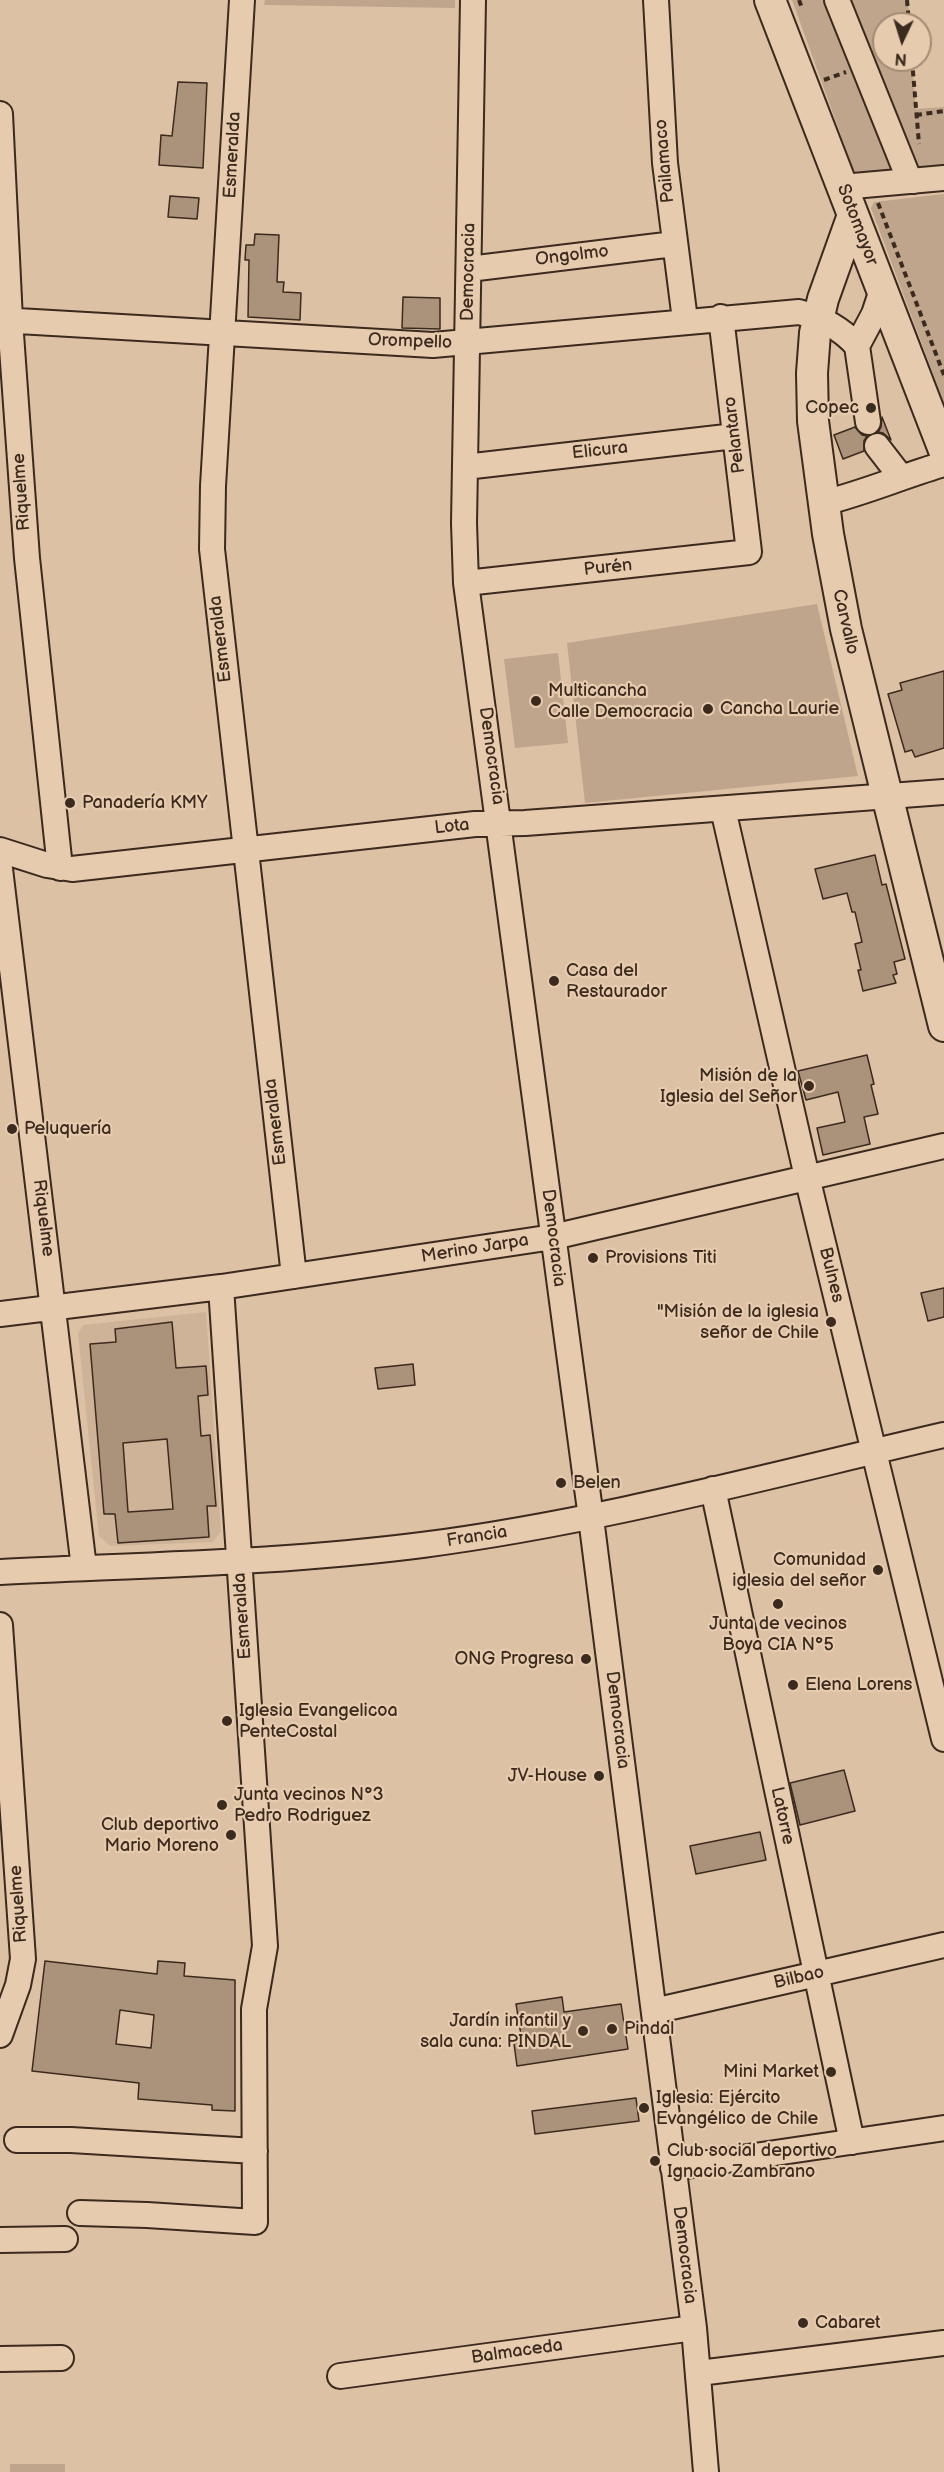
<!DOCTYPE html>
<html>
<head>
<meta charset="utf-8">
<style>
  body { margin:0 }
  #map { position:relative; width:944px; height:2472px; overflow:hidden; background:#ddc1a5; font-family:"Balsamiq Sans",sans-serif }
  canvas { display:block }
  .north { position:absolute; left:872px; top:12px; width:60px; height:60px; box-sizing:border-box; background:#e7cbae; border:2px solid #a28b74; border-radius:50%; rotate:184deg; font-size:16px; font-weight:700; line-height:24px; text-align:center; color:#3b2a1e }
  .north::after { content:''; display:block; margin:auto; width:21px; height:27px; background:#3b2a1e; clip-path:polygon(50% 0,100% 100%,50% 72%,0 100%) }
</style>
</head>
<body>
<div id="map">
<canvas width="944" height="2472"></canvas>
<div class="north">N</div>
</div>
<script>
const c = document.querySelector('canvas').getContext('2d');
c.lineJoin = 'round';
function fillPath(path, color) {
  c.fillStyle = color;
  c.fill(path, 'evenodd');
}
function stroke(path, color, width, dash) {
  c.strokeStyle = color;
  c.lineWidth = width;
  c.lineCap = dash ? 'butt' : 'round';
  c.setLineDash(dash || []);
  c.stroke(path);
}
function drawText(font, color, halo, rows, align = 'center') {
  c.font = font + ' "Balsamiq Sans",sans-serif';
  c.lineWidth = 4.5;
  c.setLineDash([]);
  c.textBaseline = 'middle';
  c.strokeStyle = halo;
  c.fillStyle = color;
  for (const [text, x, y, turn = 0] of rows) {
    c.save();
    c.translate(x, y);
    c.rotate((+turn || 0) * Math.PI / 180);
    c.textAlign = isNaN(turn) ? turn : align;
    if (halo) c.strokeText(text, 0, 0);
    c.fillText(text, 0, 0);
    c.restore();
  }
}
const built = new Path2D(`
  M 206,1312 L 221,1531 L 213,1542 L 110,1546 L 99,1536 L 78,1334 L 83,1325 Z`);
const green = new Path2D(`
  M 265,0 L 455,0 L 455,8 L 264,5 Z
  M 792,0 L 823,0 L 896,176 L 860,188 Z
  M 844,0 L 908,0 L 910,24 L 884,24 L 884,60 L 912,60 L 916,109 L 944,107 L 944,167 L 917,170 Z
  M 944,194 L 944,403 L 871,208 L 874,202 Z
  M 817,604 L 858,776 L 585,803 L 567,643 Z
  M 558,653 L 568,743 L 515,748 L 504,659 Z
  M 10,2464 L 65,2464 L 65,2472 L 10,2472 Z`);
const building = new Path2D(`
  M 178,82 L 207,83 L 203,168 L 159,165 L 161,135 L 172,136 Z
  M 170,196 L 199,198 L 197,219 L 168,217 Z
  M 255,234 L 279,235 L 277,282 L 284,282 L 283,292 L 301,293 L 300,320 L 248,317 L 249,260 L 245,260 L 246,245 L 254,245 Z
  M 403,297 L 440,298 L 440,329 L 402,328 Z
  M 882,417 L 891,440 L 883,433 L 878,432 L 881,427 Z
  M 855,427 L 862,435 L 867,436 L 864,441 L 864,451 L 843,459 L 834,435 Z
  M 944,671 L 944,748 L 915,757 L 912,750 L 905,752 L 888,694 L 902,690 L 900,683 Z
  M 875,855 L 882,885 L 886,884 L 905,959 L 894,962 L 897,974 L 893,975 L 896,983 L 863,991 L 858,970 L 861,970 L 855,944 L 862,942 L 855,912 L 852,912 L 847,893 L 823,899 L 815,869 Z
  M 867,1055 L 874,1084 L 871,1085 L 878,1114 L 864,1117 L 870,1144 L 823,1155 L 817,1128 L 845,1122 L 838,1092 L 806,1100 L 798,1071 Z
  M 944,1288 L 944,1317 L 928,1321 L 921,1293 Z
  M 172,1322 L 176,1368 L 206,1366 L 208,1395 L 198,1396 L 201,1436 L 210,1435 L 216,1506 L 207,1506 L 209,1537 L 118,1543 L 115,1514 L 104,1514 L 90,1344 L 116,1342 L 115,1329 ZM 167,1439 L 173,1509 L 128,1512 L 123,1443 Z
  M 413,1364 L 415,1385 L 378,1389 L 375,1368 Z
  M 844,1770 L 855,1811 L 800,1825 L 790,1783 Z
  M 760,1832 L 766,1860 L 696,1874 L 690,1846 Z
  M 45,1961 L 157,1974 L 158,1961 L 185,1963 L 184,1976 L 235,1980 L 235,2111 L 212,2110 L 212,2105 L 138,2099 L 139,2083 L 32,2071 ZM 120,2010 L 154,2015 L 151,2048 L 116,2044 Z
  M 562,1997 L 564,2012 L 621,2004 L 628,2049 L 517,2066 L 513,2036 L 521,2035 L 516,2004 Z
  M 636,2098 L 639,2121 L 535,2134 L 532,2111 Z`);
const path = new Path2D(`
  M 799,0 L 802,8
  M 907,0 L 909,24
  M 912,60 L 919,144
  M 824,80 L 846,72
  M 916,115 L 944,111
  M 878,203 L 944,375`);
const minor = new Path2D(`
  M 242,0 L 213,486 L 212,549 L 294,1276
  M 473,0 L 464,523 L 466,583 L 591,1518 L 694,2328 L 706,2472
  M 656,0 L 665,163 L 685,320
  M 837,0 L 907,174 L 909,179 L 914,181
  M 0,114 L 10,320 L 27,558 L 60,868
  M 842,187 L 944,178
  M 469,269 L 674,244
  M 0,320 L 433,345 L 799,312 C 822,318 841,328 857,346
  M 868,422 L 857,346 L 874,314 L 882,290
  M 877,446 L 901,477
  M 465,467 L 735,436
  M 823,503 C 864,493 903,476 944,464
  M 466,583 L 749,552 L 721,317
  M 723,809 L 807,1177 L 944,1739
  M 0,850 L 47,865 L 72,869 L 475,824 L 525,823 L 944,792
  M 0,869 L 84,1568
  M 0,1314 L 221,1287 L 553,1237 L 944,1146
  M 713,1489 L 852,2142
  M 0,1572 C 141,1565 282,1563 422,1545 C 599,1522 771,1475 944,1435
  M 0,1625 L 23,1959 L 18,1985 L 0,2035
  M 654,2011 L 944,1945
  M 17,2140 L 71,2140 L 255,2151
  M 673,2168 L 944,2128
  M 80,2213 L 147,2215 L 255,2222 L 254,2009 L 265,1946 L 221,1287
  M 0,2240 L 65,2239
  M 0,2359 L 61,2358
  M 699,2373 L 944,2343
  M 340,2376 L 694,2328`);
const major = new Path2D(`
  M 770,0 L 944,450
  M 853,215 L 823,299 L 815,333 L 812,373 L 813,421 L 828,534 L 846,629 L 944,1026`);
const markers = [
  [871,408,6,"#3b2a1e"],
  [536,701,6,"#3b2a1e"],
  [708,709,6,"#3b2a1e"],
  [70,803,6,"#3b2a1e"],
  [554,981,6,"#3b2a1e"],
  [809,1086,6,"#3b2a1e"],
  [12,1129,6,"#3b2a1e"],
  [593,1258,6,"#3b2a1e"],
  [831,1322,6,"#3b2a1e"],
  [561,1483,6,"#3b2a1e"],
  [878,1570,6,"#3b2a1e"],
  [778,1604,6,"#3b2a1e"],
  [586,1659,6,"#3b2a1e"],
  [793,1685,6,"#3b2a1e"],
  [227,1721,6,"#3b2a1e"],
  [599,1776,6,"#3b2a1e"],
  [222,1805,6,"#3b2a1e"],
  [231,1835,6,"#3b2a1e"],
  [612,2029,6,"#3b2a1e"],
  [583,2031,6,"#3b2a1e"],
  [831,2072,6,"#3b2a1e"],
  [644,2108,6,"#3b2a1e"],
  [655,2161,6,"#3b2a1e"],
  [803,2323,6,"#3b2a1e"]
];
const streetNames = [
  ["Esmeralda",233,155,-87],
  ["Pailamaco",665,161,-95],
  ["Sotomayor",857,225,69],
  ["Ongolmo",572,256,-7],
  ["Democracia",469,272,-89],
  ["Orompello",410,342,2],
  ["Pelantaro",735,435,-97],
  ["Elicura",600,451,-6],
  ["Riquelme",22,492,-94],
  ["Purén",608,568,-6],
  ["Carvallo",845,622,77],
  ["Esmeralda",221,639,-97],
  ["Democracia",491,756,82],
  ["Lota",452,827,-6],
  ["Esmeralda",276,1122,-97],
  ["Riquelme",43,1218,83],
  ["Democracia",553,1238,83],
  ["Merino Jarpa",475,1249,-9],
  ["Bulnes",831,1275,76],
  ["Francia",477,1537,-9],
  ["Esmeralda",243,1616,-94],
  ["Democracia",617,1720,83],
  ["Latorre",782,1816,78],
  ["Riquelme",19,1904,-94],
  ["Bilbao",799,1978,-13],
  ["Democracia",684,2255,83],
  ["Balmaceda",517,2352,-8]
];
const poiNames = [
  ["Copec",859,408,"right"],
  ["Multicancha",548,691],
  ["Calle Democracia",548,712],
  ["Cancha Laurie",720,709],
  ["Panadería KMY",82,803],
  ["Casa del",566,971],
  ["Restaurador",566,992],
  ["Misión de la",797,1076,"right"],
  ["Iglesia del Señor",797,1097,"right"],
  ["Peluquería",24,1129],
  ["Provisions Titi",605,1258],
  ["\"Misión de la iglesia",819,1312,"right"],
  ["señor de Chile",819,1333,"right"],
  ["Belen",573,1483],
  ["Comunidad",866,1560,"right"],
  ["iglesia del señor",866,1581,"right"],
  ["Junta de vecinos",778,1624,"center"],
  ["Boya CIA N°5",778,1645,"center"],
  ["ONG Progresa",574,1659,"right"],
  ["Elena Lorens",805,1685],
  ["Iglesia Evangelicoa",239,1711],
  ["PenteCostal",239,1732],
  ["JV-House",587,1776,"right"],
  ["Junta vecinos N°3",234,1795],
  ["Pedro Rodriguez",234,1816],
  ["Club deportivo",219,1825,"right"],
  ["Mario Moreno",219,1846,"right"],
  ["Jardín infantil y",571,2021,"right"],
  ["sala cuna: PINDAL",571,2042,"right"],
  ["Pindal",624,2029],
  ["Mini Market",819,2072,"right"],
  ["Iglesia: Ejército",656,2098],
  ["Evangélico de Chile",656,2119],
  ["Club social deportivo",667,2151],
  ["Ignacio Zambrano",667,2172],
  ["Cabaret",815,2323]
];
fillPath(built, '#ceb398');
fillPath(green, '#bfa58c');
fillPath(building, '#ab927b');
stroke(building, '#3b2a1e', 1.5);
stroke(minor, '#3b2a1e', 28);
stroke(major, '#3b2a1e', 34);
stroke(path, '#3b2a1e', 4, [6, 4.5]);
stroke(minor, '#e7cbae', 24);
stroke(major, '#e7cbae', 30);
for (const [x, y, r, color] of markers) {
  const dot = new Path2D();
  dot.arc(x, y, r, 0, 2 * Math.PI);
  c.fillStyle = color;
  c.fill(dot);
  stroke(dot, '#e7cbae', 2);
}
drawText('18px', '#3b2a1e', '#e7cbae', streetNames);
drawText('18px', '#3b2a1e', '#e7cbae', poiNames, 'left');
</script>
</body>
</html>
